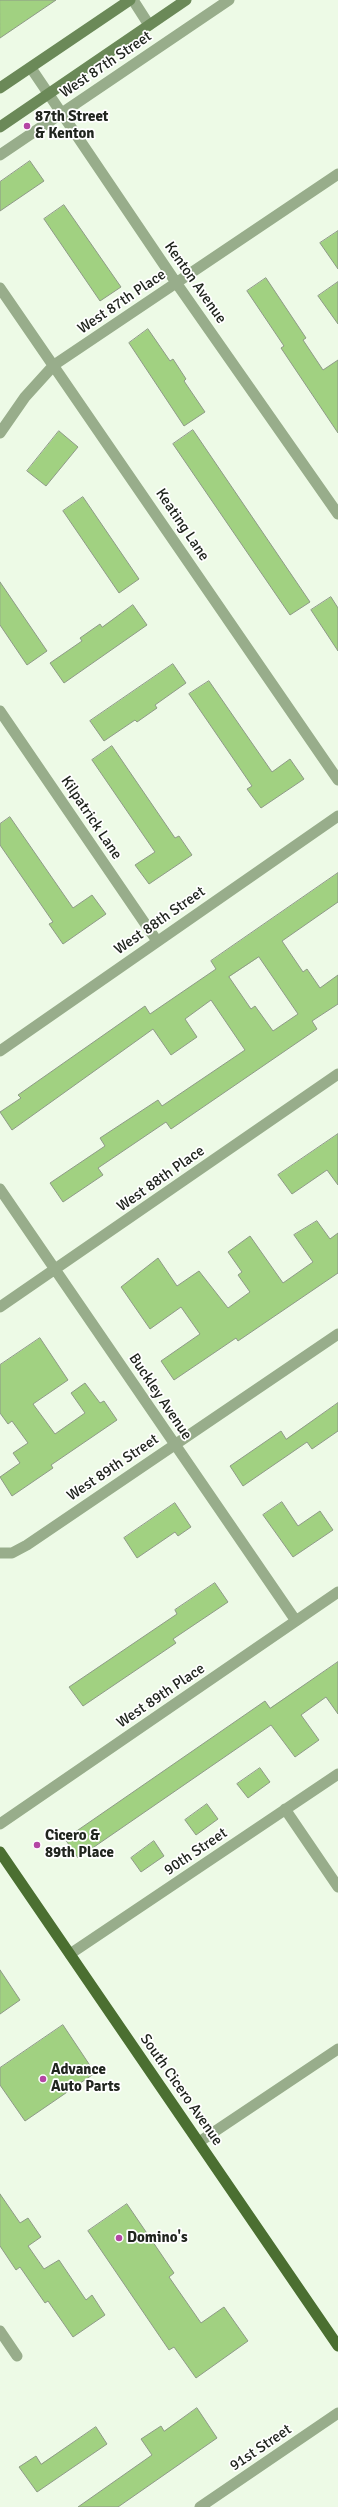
<!DOCTYPE html>
<html>
<head>
<meta charset="utf-8">
<style>
  body { margin:0 }
  canvas { display:block; background:#edfae6 }
</style>
</head>
<body>
<canvas width="338" height="2507"></canvas>
<script>
const c = document.querySelector('canvas').getContext('2d');
c.lineJoin = 'round';
function fillPath(path, color) {
  c.fillStyle = color;
  c.fill(path, 'evenodd');
}
function stroke(path, color, width, dash) {
  c.strokeStyle = color;
  c.lineWidth = width;
  c.lineCap = dash ? 'butt' : 'round';
  c.setLineDash(dash || []);
  c.stroke(path);
}
function drawText(font, color, halo, rows, align = 'center') {
  c.font = font + ' Signika,sans-serif';
  c.lineWidth = 3.5;
  c.setLineDash([]);
  c.textBaseline = 'middle';
  c.strokeStyle = halo;
  c.fillStyle = color;
  for (const [text, x, y, turn = 0] of rows) {
    c.save();
    c.translate(x, y);
    c.rotate((+turn || 0) * Math.PI / 180);
    c.textAlign = isNaN(turn) ? turn : align;
    if (halo) c.strokeText(text, 0, 0);
    c.fillText(text, 0, 0);
    c.restore();
  }
}
const building = new Path2D(`
  M 0,0 L 56,0 L 0,38 Z
  M 30,161 L 44,181 L 0,211 L 0,182 Z
  M 64,205 L 121,287 L 100,301 L 44,219 Z
  M 338,231 L 338,269 L 320,243 Z
  M 266,278 L 306,338 L 303,340 L 323,370 L 338,360 L 338,433 L 281,348 L 284,346 L 247,291 Z
  M 338,282 L 338,324 L 318,296 Z
  M 148,329 L 170,361 L 173,359 L 186,379 L 184,381 L 205,412 L 184,426 L 129,343 Z
  M 193,430 L 310,602 L 290,615 L 173,444 Z
  M 59,431 L 78,447 L 46,486 L 27,471 Z
  M 83,497 L 139,579 L 119,593 L 63,511 Z
  M 0,582 L 47,651 L 27,665 L 0,625 Z
  M 331,597 L 338,608 L 338,651 L 311,610 Z
  M 133,605 L 147,625 L 64,683 L 50,663 L 82,641 L 80,638 L 100,624 L 102,627 Z
  M 173,664 L 186,683 L 155,705 L 157,708 L 137,722 L 135,720 L 104,741 L 90,721 Z
  M 209,681 L 272,772 L 290,759 L 304,779 L 261,808 L 247,789 L 252,786 L 189,694 Z
  M 112,746 L 175,838 L 179,836 L 192,855 L 149,884 L 135,865 L 155,852 L 92,760 Z
  M 10,817 L 73,908 L 92,895 L 106,914 L 63,944 L 49,924 L 53,922 L 0,845 L 0,824 Z
  M 338,873 L 338,902 L 282,941 L 303,972 L 307,969 L 320,988 L 338,975 L 338,1004 L 312,1021 L 317,1029 L 171,1129 L 166,1122 L 98,1168 L 103,1175 L 63,1202 L 50,1183 L 105,1146 L 100,1138 L 158,1100 L 162,1106 L 245,1050 L 211,1000 L 185,1019 L 197,1037 L 171,1055 L 153,1029 L 12,1130 L 0,1112 L 21,1098 L 18,1095 L 145,1006 L 150,1014 L 216,969 L 211,961 ZM 259,957 L 298,1014 L 273,1031 L 255,1006 L 251,1009 L 229,977 Z
  M 338,1134 L 338,1185 L 327,1170 L 292,1194 L 278,1175 Z
  M 317,1221 L 330,1239 L 338,1233 L 338,1273 L 238,1341 L 236,1338 L 174,1380 L 161,1361 L 200,1334 L 181,1307 L 150,1329 L 121,1287 L 158,1258 L 177,1286 L 199,1271 L 228,1308 L 250,1292 L 238,1275 L 242,1272 L 228,1252 L 250,1236 L 283,1283 L 313,1262 L 294,1235 Z
  M 40,1338 L 68,1380 L 33,1404 L 55,1434 L 85,1413 L 71,1393 L 85,1383 L 100,1403 L 104,1401 L 117,1420 L 51,1465 L 53,1468 L 12,1496 L 0,1477 L 20,1463 L 13,1453 L 28,1443 L 12,1421 L 8,1424 L 0,1413 L 0,1365 Z
  M 338,1403 L 338,1431 L 312,1449 L 307,1442 L 243,1486 L 230,1466 L 281,1431 L 286,1439 Z
  M 282,1502 L 298,1526 L 320,1511 L 333,1530 L 293,1557 L 263,1515 Z
  M 175,1503 L 191,1527 L 178,1536 L 175,1532 L 137,1558 L 124,1538 Z
  M 215,1583 L 228,1602 L 173,1639 L 176,1643 L 83,1706 L 69,1687 L 177,1614 L 175,1610 Z
  M 338,1662 L 338,1714 L 326,1697 L 301,1715 L 319,1740 L 295,1757 L 271,1725 L 78,1858 L 65,1839 L 265,1701 L 270,1708 Z
  M 260,1768 L 270,1782 L 248,1798 L 237,1784 Z
  M 207,1804 L 218,1819 L 196,1835 L 185,1820 Z
  M 154,1841 L 164,1856 L 141,1872 L 131,1858 Z
  M 0,1970 L 20,2000 L 0,2014 Z
  M 63,2025 L 95,2073 L 25,2121 L 0,2085 L 0,2068 Z
  M 0,2194 L 20,2223 L 28,2218 L 41,2237 L 28,2246 L 44,2269 L 59,2260 L 86,2300 L 92,2295 L 105,2315 L 73,2337 L 48,2301 L 45,2303 L 20,2267 L 16,2270 L 0,2246 Z
  M 127,2204 L 174,2273 L 169,2277 L 201,2323 L 224,2307 L 248,2341 L 196,2378 L 174,2347 L 169,2350 L 88,2231 Z
  M 197,2408 L 217,2438 L 118,2507 L 78,2507 L 152,2455 L 141,2439 L 161,2426 L 164,2431 Z
  M 96,2427 L 107,2444 L 37,2492 L 19,2467 L 36,2456 L 41,2464 Z`);
const minor = new Path2D(`
  M 133,0 L 149,25
  M 31,68 L 177,284 L 338,514
  M 0,155 L 229,0
  M 0,288 L 338,780
  M 0,433 L 25,397 L 54,365 L 338,174
  M 0,711 L 157,941
  M 0,1051 L 338,816
  M 0,1189 L 296,1621
  M 0,1307 L 338,1074
  M 0,1553 L 12,1553 L 27,1545 L 338,1334
  M 285,1809 L 338,1887
  M 0,1824 L 338,1592
  M 70,1954 L 338,1774
  M 199,2142 L 338,2049
  M 0,2331 L 17,2356
  M 200,2507 L 338,2413`);
const secondary = new Path2D(`
  M 0,88 L 130,0
  M 0,127 L 186,0`);
const primary = new Path2D(`
  M 0,1852 L 338,2346`);
const markers = [
  [27,126,4,"#b446a4"],
  [37,1845,4,"#b446a4"],
  [43,2079,4,"#b446a4"],
  [119,2238,4,"#b446a4"]
];
const streetNames = [
  ["West 87th Street",106,65,-34],
  ["Kenton Avenue",195,283,55],
  ["West 87th Place",122,302,-34],
  ["Keating Lane",182,525,56],
  ["Kilpatrick Lane",91,818,56],
  ["West 88th Street",160,921,-35],
  ["West 88th Place",161,1179,-35],
  ["Buckley Avenue",160,1397,56],
  ["West 89th Street",113,1468,-34],
  ["West 89th Place",161,1696,-34],
  ["90th Street",196,1852,-34],
  ["South Cicero Avenue",181,2090,55],
  ["91st Street",261,2448,-34]
];
const poiNames = [
  ["87th Street",35,117],
  ["& Kenton",35,134],
  ["Cicero &",45,1836],
  ["89th Place",45,1853],
  ["Advance",51,2070],
  ["Auto Parts",51,2087],
  ["Domino's",127,2238]
];
fillPath(building, '#a1d181');
stroke(building, '#8e9a87', 1);
stroke(minor, '#98ad8b', 11);
stroke(secondary, '#6b8958', 11);
stroke(primary, '#4b6f31', 11);
for (const [x, y, r, color] of markers) {
  const dot = new Path2D();
  dot.arc(x, y, r, 0, 2 * Math.PI);
  c.fillStyle = color;
  c.fill(dot);
  stroke(dot, '#fff', 1.5);
}
drawText('15px', '#20251e', '#fff', streetNames);
drawText('bold 15px', '#20251e', '#fff', poiNames, 'left');
</script>
</body>
</html>
